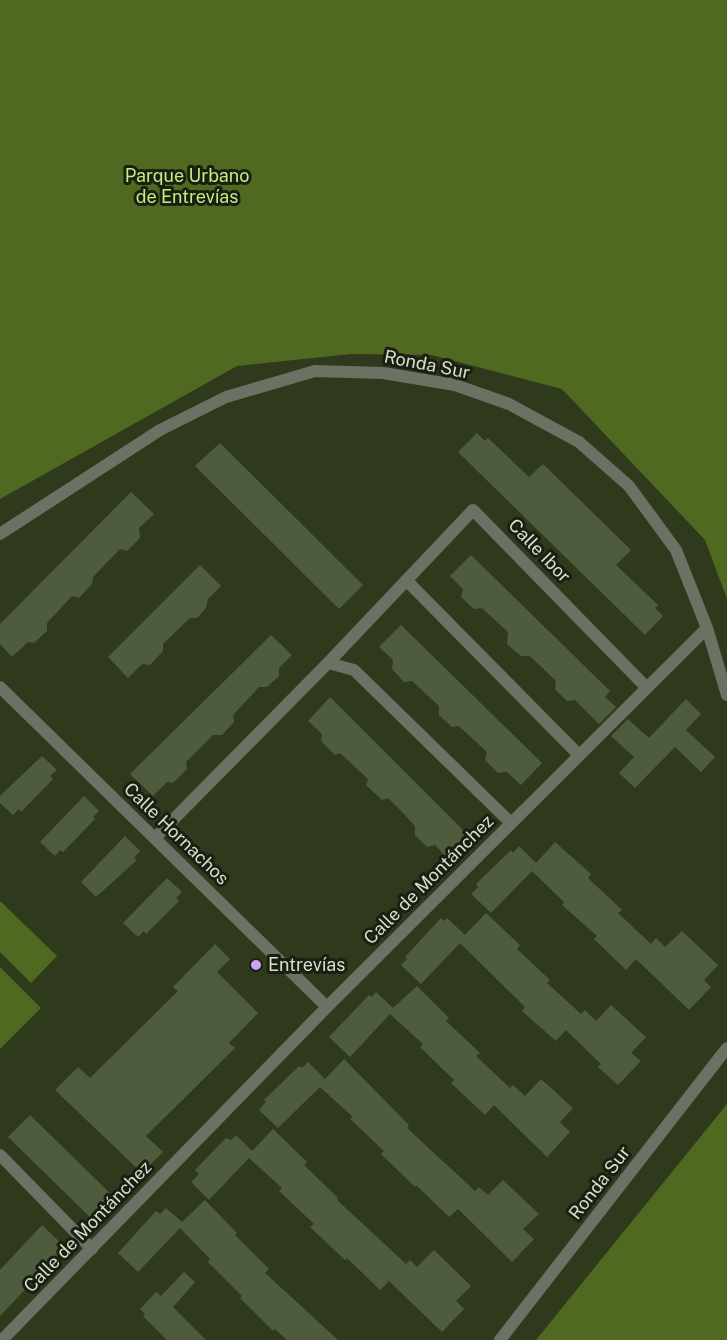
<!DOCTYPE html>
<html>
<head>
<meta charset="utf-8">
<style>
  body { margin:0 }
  canvas { display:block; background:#2f3a1d }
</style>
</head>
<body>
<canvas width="727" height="1340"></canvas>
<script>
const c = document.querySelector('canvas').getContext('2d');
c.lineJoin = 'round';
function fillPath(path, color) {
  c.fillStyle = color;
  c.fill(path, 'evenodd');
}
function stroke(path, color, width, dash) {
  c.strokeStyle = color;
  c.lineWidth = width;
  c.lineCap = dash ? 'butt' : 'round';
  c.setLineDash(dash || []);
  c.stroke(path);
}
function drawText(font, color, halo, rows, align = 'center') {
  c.font = font + ' "Public Sans",sans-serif';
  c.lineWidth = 6;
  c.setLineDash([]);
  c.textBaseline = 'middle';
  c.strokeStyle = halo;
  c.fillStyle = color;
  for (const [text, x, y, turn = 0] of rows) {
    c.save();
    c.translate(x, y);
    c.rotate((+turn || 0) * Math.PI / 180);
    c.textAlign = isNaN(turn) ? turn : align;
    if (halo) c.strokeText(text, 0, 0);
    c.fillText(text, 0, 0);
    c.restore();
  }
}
const green = new Path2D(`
  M 0,0 L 727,0 L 727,599 L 705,540 L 562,389 L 432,355 L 351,354 L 237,366 L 0,499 Z
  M 0,901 L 57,956 L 31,983 L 0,952 Z
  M 0,967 L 41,1008 L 0,1049 Z
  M 727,1104 L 727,1340 L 536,1340 Z`);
const building = new Path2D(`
  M 477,433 L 485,441 L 488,438 L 529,477 L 543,464 L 631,550 L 616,565 L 658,605 L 655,608 L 663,616 L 645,635 L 458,452 Z
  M 220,443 L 363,585 L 339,609 L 195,466 Z
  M 131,492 L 154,514 L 139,528 L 140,538 L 127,551 L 120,549 L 93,577 L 92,584 L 79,598 L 72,596 L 47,623 L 47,631 L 34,643 L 28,642 L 12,657 L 0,644 L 0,624 Z
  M 471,555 L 610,691 L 605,697 L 616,707 L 599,724 L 575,700 L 567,701 L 555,689 L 556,681 L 530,656 L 521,656 L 507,644 L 508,632 L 482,608 L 474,609 L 461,597 L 463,589 L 450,576 Z
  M 200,565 L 221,586 L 208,599 L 206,608 L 197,618 L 190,618 L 163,644 L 163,651 L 150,665 L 142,664 L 128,678 L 108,657 Z
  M 401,625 L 542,763 L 521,785 L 507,772 L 498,773 L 485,760 L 487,752 L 459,726 L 452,727 L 439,715 L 439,706 L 412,681 L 404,682 L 392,669 L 393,660 L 379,647 Z
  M 271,635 L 292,655 L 279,668 L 279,676 L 267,687 L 259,687 L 233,715 L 234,722 L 222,735 L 213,735 L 186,762 L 187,769 L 173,783 L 167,782 L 153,796 L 130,774 Z
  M 330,697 L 470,837 L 447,858 L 435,845 L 427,847 L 415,835 L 415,826 L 401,811 L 388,798 L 382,800 L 366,785 L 368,779 L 340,753 L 335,755 L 321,741 L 322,734 L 308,721 Z
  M 686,699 L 701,714 L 686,730 L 715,757 L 701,772 L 675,747 L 635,788 L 619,773 L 634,757 L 611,736 L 628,719 L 649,738 Z
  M 42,756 L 57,770 L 50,776 L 53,779 L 21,812 L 19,809 L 13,815 L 0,803 L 0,796 Z
  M 84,796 L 99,811 L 93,817 L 95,819 L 63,852 L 60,850 L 55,856 L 40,842 Z
  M 125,836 L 140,851 L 134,858 L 137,860 L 96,897 L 81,882 Z
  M 555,842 L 591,874 L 588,878 L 622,910 L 618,913 L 651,944 L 656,938 L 665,947 L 682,931 L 718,965 L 704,980 L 711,987 L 689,1010 L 636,959 L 626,970 L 594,939 L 597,936 L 562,905 L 564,902 L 532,871 L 491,913 L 471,894 L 478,887 L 476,884 L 511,850 L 513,853 L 519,846 L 536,863 Z
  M 167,878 L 182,892 L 176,898 L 179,901 L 146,934 L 144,931 L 138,937 L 123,923 Z
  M 486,913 L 520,945 L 517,949 L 550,980 L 547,983 L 581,1014 L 585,1010 L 596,1021 L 611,1005 L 646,1037 L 631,1053 L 641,1061 L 618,1085 L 598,1067 L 601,1064 L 566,1030 L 556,1041 L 522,1011 L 525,1007 L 460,943 L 421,984 L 401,965 L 407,959 L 405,957 L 441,918 L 444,921 L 447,918 L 465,935 Z
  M 215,944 L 230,959 L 217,972 L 258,1013 L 229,1043 L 235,1048 L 146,1136 L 163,1152 L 142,1173 L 55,1090 L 78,1067 L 90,1078 L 178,991 L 173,987 Z
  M 417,986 L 449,1018 L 446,1021 L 480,1053 L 476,1056 L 510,1088 L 513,1085 L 525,1096 L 541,1079 L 573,1108 L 560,1122 L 570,1132 L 547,1157 L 494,1105 L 485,1115 L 451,1083 L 454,1080 L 420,1047 L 423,1044 L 390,1014 L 350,1057 L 329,1037 L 369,995 L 372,997 L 376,992 L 393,1008 Z
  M 344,1059 L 409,1125 L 407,1128 L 475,1191 L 479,1187 L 488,1195 L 503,1180 L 539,1214 L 523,1229 L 534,1239 L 512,1262 L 458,1209 L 449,1217 L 416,1185 L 415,1187 L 381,1154 L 384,1151 L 350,1119 L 353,1117 L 320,1087 L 278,1128 L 259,1110 L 266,1102 L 264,1100 L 299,1066 L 302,1068 L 308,1062 L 325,1079 Z
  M 30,1115 L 116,1199 L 94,1221 L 8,1137 Z
  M 273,1129 L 307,1162 L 304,1165 L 338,1198 L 337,1200 L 406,1264 L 410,1260 L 417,1267 L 434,1250 L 471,1286 L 456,1301 L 464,1309 L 442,1332 L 389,1281 L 380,1290 L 347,1258 L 345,1260 L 310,1227 L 314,1224 L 279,1191 L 282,1188 L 249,1158 L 209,1200 L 191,1182 L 199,1174 L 195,1170 L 226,1138 L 231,1140 L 236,1135 L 252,1151 Z
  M 205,1200 L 237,1233 L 235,1235 L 269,1269 L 265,1273 L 338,1340 L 287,1340 L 275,1329 L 273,1331 L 240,1298 L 242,1296 L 208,1262 L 210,1259 L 180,1228 L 138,1272 L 118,1253 L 156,1211 L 160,1214 L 166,1208 L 182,1222 Z
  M 42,1225 L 65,1247 L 0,1316 L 0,1270 Z
  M 184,1272 L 195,1282 L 173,1307 L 206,1340 L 167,1340 L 143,1316 L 145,1314 L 140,1309 L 156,1292 L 161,1296 Z`);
const pedestrian = new Path2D(`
  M 406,580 L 579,755
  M 328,663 L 473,510 L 647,688`);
const minor = new Path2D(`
  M 0,534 L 160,430 L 226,397 L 315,371 L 383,373 L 455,385 L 509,404 L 579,442 L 629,486 L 676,550 L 707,628 L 727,695
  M 0,687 L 327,1007
  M 155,838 L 328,663 L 354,670 L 511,823
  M 0,1155 L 92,1249
  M 2,1340 L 327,1007 L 707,628
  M 500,1340 L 727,1048`);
const markers = [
  [256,965,6,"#c9a5ee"]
];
const parkNames = [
  ["Parque Urbano",187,176],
  ["de Entrevías",187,197]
];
const streetNames = [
  ["Ronda Sur",427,365,11],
  ["Calle Ibor",539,551,46],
  ["Calle Hornachos",176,834,44],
  ["Calle de Montánchez",429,880,-45],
  ["Ronda Sur",600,1183,-52],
  ["Calle de Montánchez",88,1227,-46]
];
const poiNames = [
  ["Entrevías",268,965]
];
fillPath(green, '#506921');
fillPath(building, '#4f5b3d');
stroke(pedestrian, '#6b7163', 12);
stroke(minor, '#6b7163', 12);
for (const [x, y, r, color] of markers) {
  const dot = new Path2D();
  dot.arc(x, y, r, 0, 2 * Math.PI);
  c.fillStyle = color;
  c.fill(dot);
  stroke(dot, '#1a1f12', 2);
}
drawText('18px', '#c2ec7e', '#1a1f12', parkNames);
drawText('18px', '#d6decc', '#1a1f12', streetNames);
drawText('18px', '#d6decc', '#1a1f12', poiNames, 'left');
</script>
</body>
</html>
